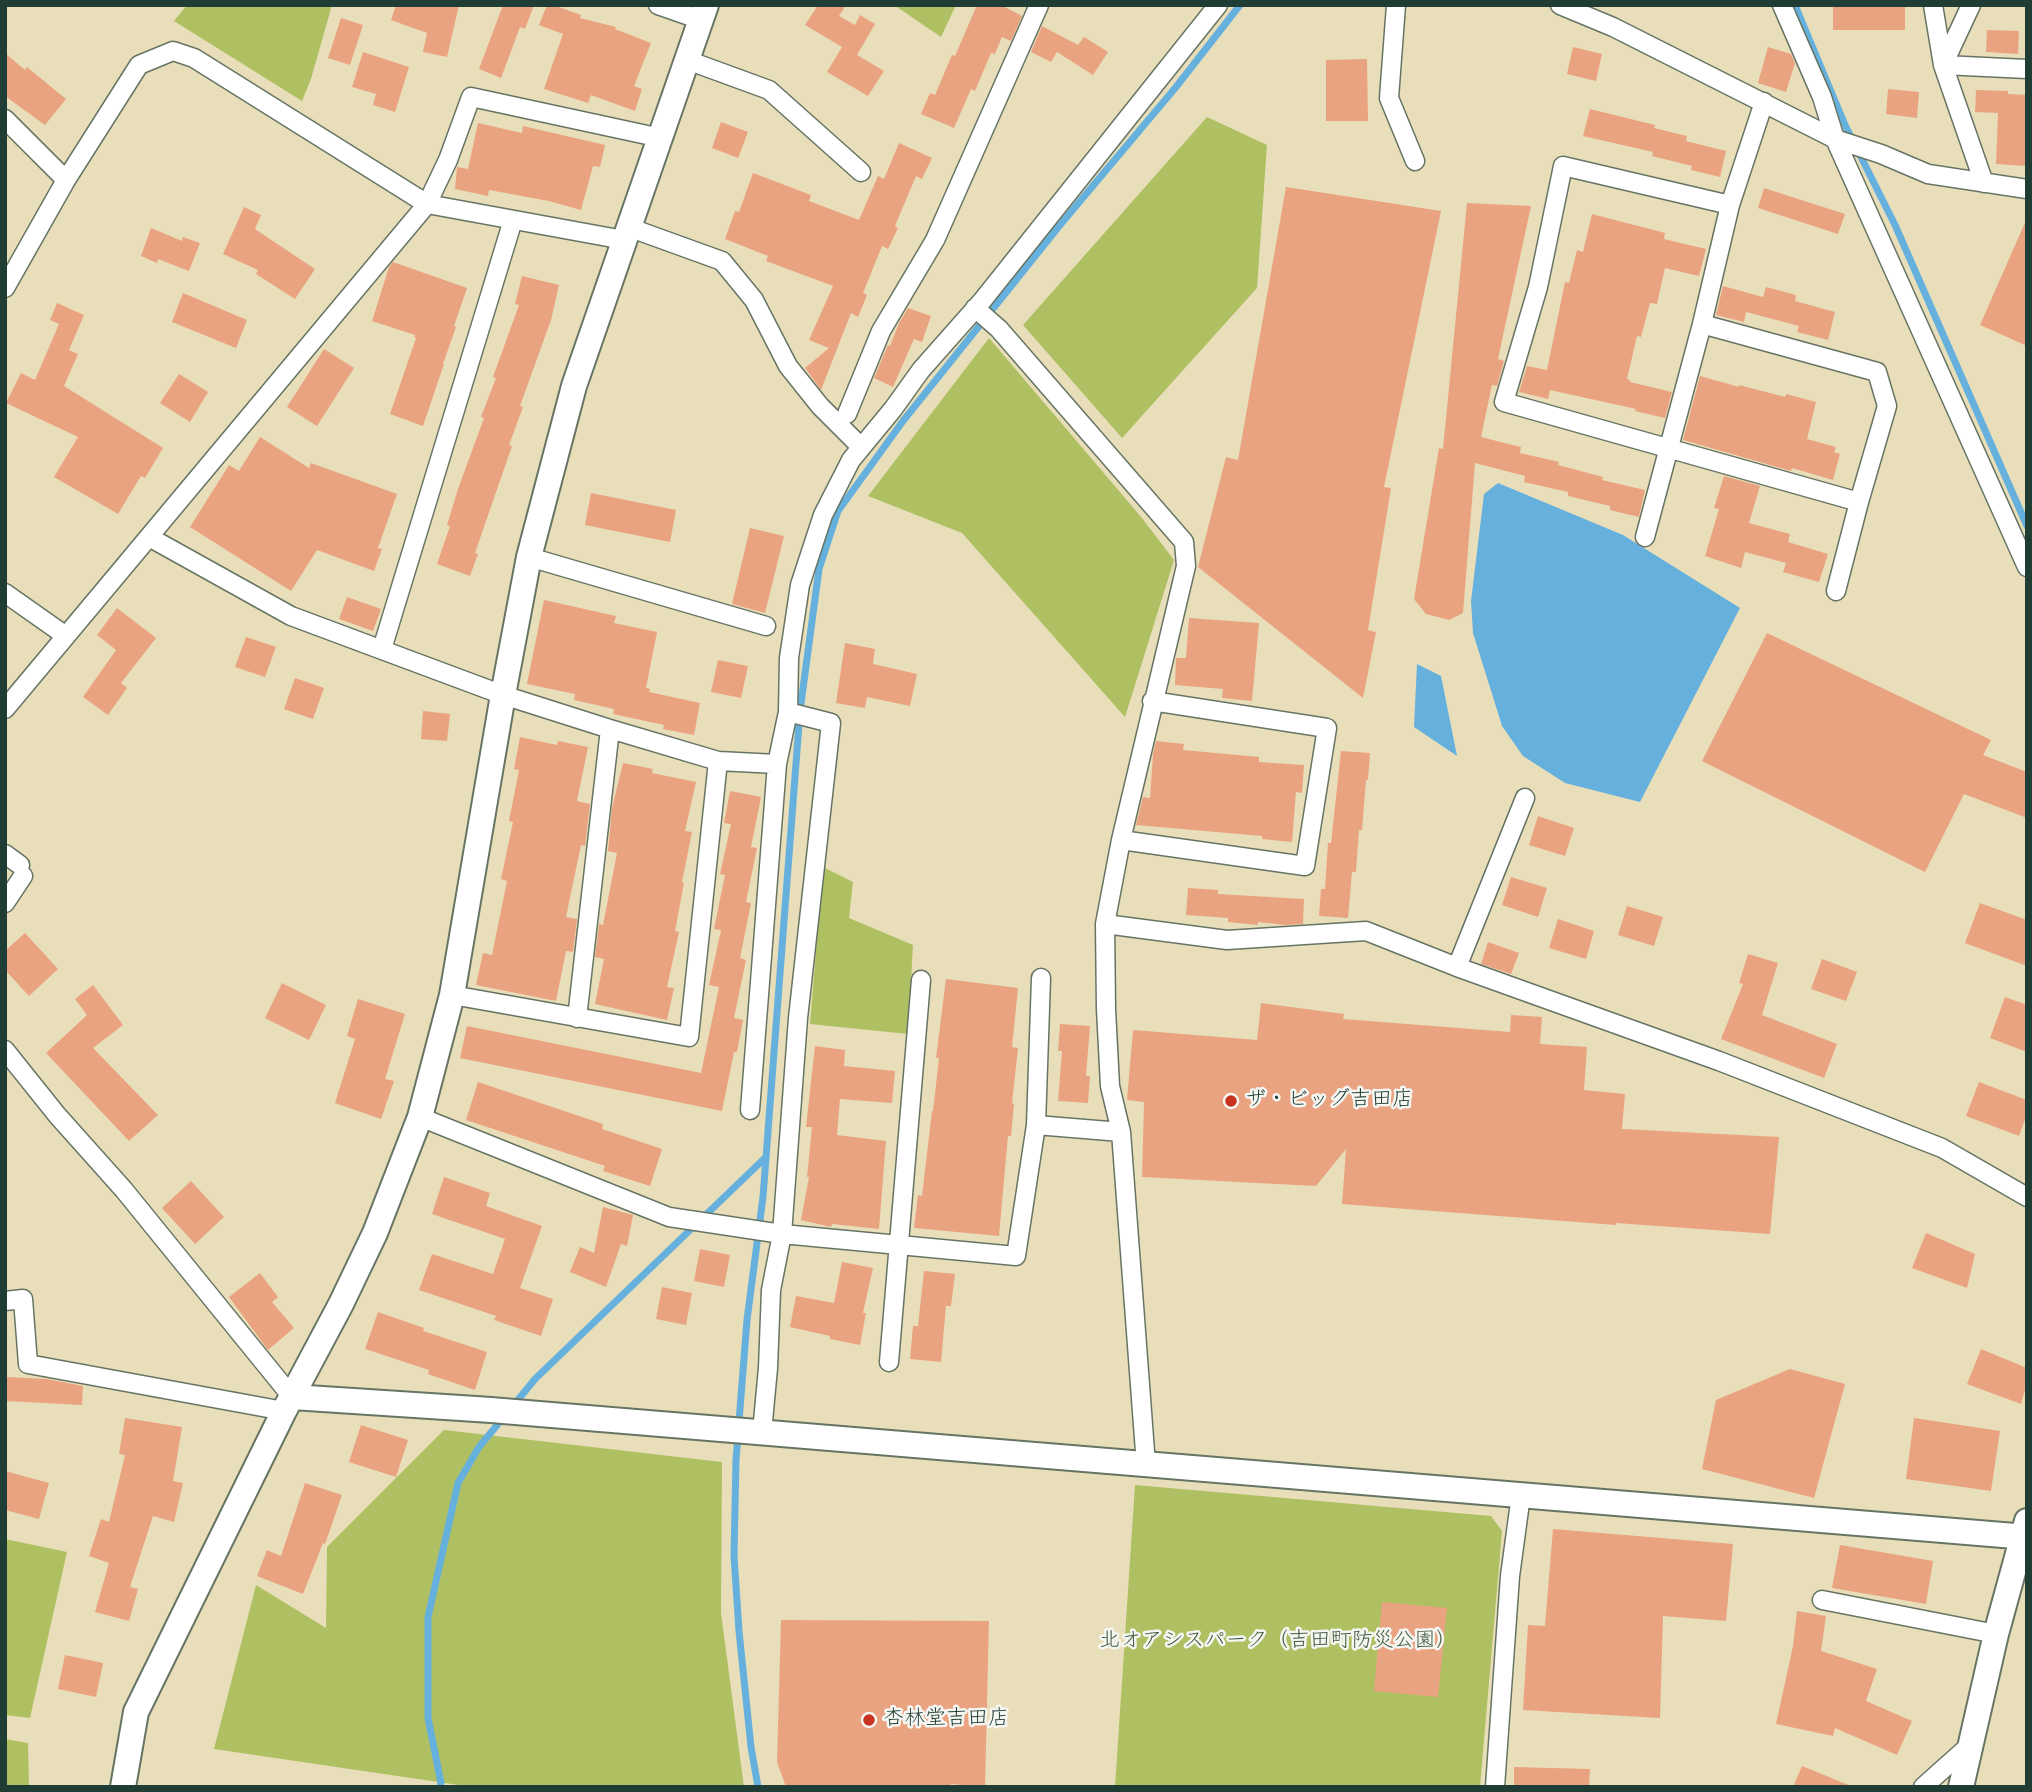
<!DOCTYPE html>
<html>
<head>
<meta charset="utf-8">
<style>
  body { margin:0 }
  #map { position:relative; width:2032px; height:1792px; overflow:hidden; background:#e9deba; font-family:Kalam,sans-serif }
  canvas { display:block }
  .frame { position:absolute; inset:0; border:7px solid #1f3d34; pointer-events:none }
</style>
</head>
<body>
<div id="map">
<canvas width="2032" height="1792"></canvas>
<div class="frame"></div>
</div>
<script>
const c = document.querySelector('canvas').getContext('2d');
c.lineJoin = 'round';
function fillPath(path, color) {
  c.fillStyle = color;
  c.fill(path, 'evenodd');
}
function stroke(path, color, width, dash) {
  c.strokeStyle = color;
  c.lineWidth = width;
  c.lineCap = dash ? 'butt' : 'round';
  c.setLineDash(dash || []);
  c.stroke(path);
}
function drawText(font, color, halo, rows, align = 'center') {
  c.font = font + ' Kalam,"Klee One",sans-serif';
  c.lineWidth = 5;
  c.setLineDash([]);
  c.textBaseline = 'middle';
  c.strokeStyle = halo;
  c.fillStyle = color;
  for (const [text, x, y, turn = 0] of rows) {
    c.save();
    c.translate(x, y);
    c.rotate((+turn || 0) * Math.PI / 180);
    c.textAlign = isNaN(turn) ? turn : align;
    if (halo) c.strokeText(text, 0, 0);
    c.fillText(text, 0, 0);
    c.restore();
  }
}
const green = new Path2D(`
  M 187,5 L 332,5 L 311,79 L 302,101 L 174,21 Z
  M 894,5 L 956,5 L 941,37 Z
  M 1207,117 L 1267,145 L 1257,288 L 1122,438 L 1023,325 Z
  M 989,338 L 1142,518 L 1174,560 L 1125,717 L 962,533 L 868,496 Z
  M 823,867 L 853,882 L 849,918 L 913,945 L 908,1034 L 810,1024 Z
  M 444,1430 L 722,1462 L 721,1613 L 744,1787 L 472,1787 L 214,1749 L 256,1585 L 326,1628 L 327,1547 Z
  M 1135,1485 L 1491,1516 L 1502,1531 L 1480,1787 L 1115,1787 Z
  M 5,1539 L 67,1552 L 30,1718 L 5,1715 Z
  M 5,1739 L 28,1743 L 29,1787 L 5,1787 Z`);
const water = new Path2D(`
  M 1498,483 L 1623,535 L 1740,608 L 1640,802 L 1565,783 L 1523,756 L 1502,726 L 1473,633 L 1471,601 L 1484,494 Z
  M 1417,664 L 1441,676 L 1457,756 L 1414,727 Z`);
const stream = new Path2D(`
  M 1795,5 L 1845,125 L 1895,225 L 2027,526
  M 513,1406 L 535,1379 L 766,1157
  M 440,1787 L 441,1783 L 428,1718 L 428,1617 L 458,1483 L 479,1447 L 503,1418
  M 758,1787 L 751,1747 L 739,1631 L 734,1556 L 736,1460 L 747,1320 L 763,1197 L 800,711 L 819,569 L 838,511 L 903,421 L 1060,225 L 1176,87 L 1240,5`);
const building = new Path2D(`
  M 396,5 L 459,5 L 447,57 L 423,52 L 427,33 L 391,20 Z
  M 503,5 L 534,5 L 525,29 L 520,27 L 501,78 L 479,69 Z
  M 547,5 L 553,5 L 581,15 L 580,18 L 616,27 L 615,29 L 651,43 L 634,86 L 642,89 L 635,111 L 591,95 L 588,103 L 544,89 L 563,34 L 539,25 Z
  M 818,5 L 846,5 L 839,16 L 855,25 L 860,15 L 875,24 L 857,55 L 884,71 L 868,96 L 827,72 L 842,47 L 805,25 Z
  M 977,5 L 1001,5 L 1022,16 L 1011,41 L 1002,37 L 995,54 L 991,53 L 975,91 L 971,89 L 954,128 L 921,114 L 930,93 L 935,95 L 952,55 L 955,56 Z
  M 1833,5 L 1905,5 L 1905,30 L 1833,30 Z
  M 341,18 L 363,25 L 350,65 L 328,58 Z
  M 1042,26 L 1078,45 L 1084,37 L 1108,52 L 1093,75 L 1057,52 L 1051,62 L 1031,52 Z
  M 1987,30 L 2019,31 L 2018,54 L 1986,52 Z
  M 1573,47 L 1602,54 L 1596,81 L 1567,74 Z
  M 1768,47 L 1791,54 L 1795,63 L 1786,92 L 1758,83 Z
  M 363,52 L 409,67 L 395,112 L 373,105 L 376,94 L 352,87 Z
  M 5,53 L 25,70 L 27,67 L 66,99 L 45,125 L 5,96 Z
  M 1367,59 L 1368,121 L 1326,121 L 1326,60 Z
  M 1888,89 L 1919,92 L 1917,118 L 1886,114 Z
  M 1976,90 L 2008,91 L 2008,94 L 2027,95 L 2027,166 L 1996,164 L 1998,113 L 1975,112 Z
  M 1590,109 L 1655,125 L 1654,128 L 1687,136 L 1686,141 L 1726,151 L 1720,177 L 1691,170 L 1692,166 L 1652,156 L 1653,152 L 1583,136 Z
  M 721,122 L 748,132 L 738,158 L 712,148 Z
  M 478,123 L 522,133 L 523,126 L 605,145 L 600,167 L 593,166 L 581,210 L 549,201 L 489,190 L 488,196 L 455,189 L 457,167 L 468,169 Z
  M 899,143 L 932,158 L 922,179 L 916,176 L 895,226 L 898,228 L 888,249 L 882,246 L 863,293 L 867,295 L 858,317 L 851,313 L 821,390 L 805,368 L 829,348 L 809,340 L 833,286 L 766,261 L 768,256 L 725,239 L 735,211 L 739,212 L 753,173 L 811,195 L 809,201 L 859,220 L 878,176 L 884,179 Z
  M 1286,187 L 1441,211 L 1384,487 L 1391,488 L 1368,630 L 1376,632 L 1363,698 L 1198,567 L 1226,457 L 1238,460 Z
  M 1764,188 L 1845,214 L 1838,234 L 1758,208 Z
  M 1467,203 L 1531,206 L 1498,359 L 1504,361 L 1497,386 L 1492,385 L 1481,437 L 1521,447 L 1520,453 L 1559,462 L 1558,465 L 1603,477 L 1602,480 L 1645,490 L 1639,517 L 1610,510 L 1610,506 L 1568,496 L 1568,492 L 1524,482 L 1525,476 L 1475,463 L 1463,613 L 1449,620 L 1426,614 L 1414,599 L 1439,448 L 1443,449 Z
  M 244,207 L 261,215 L 255,229 L 315,269 L 295,299 L 256,274 L 258,270 L 223,254 Z
  M 1592,214 L 1665,233 L 1664,239 L 1706,249 L 1699,276 L 1665,268 L 1657,304 L 1650,303 L 1641,337 L 1637,336 L 1627,379 L 1630,380 L 1630,382 L 1672,392 L 1665,418 L 1635,411 L 1636,409 L 1550,390 L 1548,399 L 1519,392 L 1527,366 L 1547,370 L 1565,282 L 1569,283 L 1577,250 L 1583,252 Z
  M 2027,218 L 2027,346 L 1980,325 Z
  M 151,228 L 182,241 L 183,237 L 200,243 L 189,271 L 158,259 L 157,263 L 141,256 Z
  M 393,262 L 467,288 L 454,326 L 456,327 L 443,364 L 444,364 L 423,426 L 390,414 L 416,338 L 414,337 L 415,335 L 372,321 L 389,267 Z
  M 522,276 L 559,285 L 551,320 L 520,406 L 523,407 L 509,445 L 512,446 L 475,553 L 478,554 L 470,576 L 437,564 L 450,526 L 447,525 L 458,489 L 484,418 L 481,417 L 496,378 L 493,377 L 519,305 L 515,304 Z
  M 1723,286 L 1763,297 L 1766,287 L 1796,295 L 1795,301 L 1835,312 L 1828,340 L 1797,332 L 1799,326 L 1746,312 L 1744,322 L 1716,315 Z
  M 183,293 L 247,320 L 236,348 L 172,322 Z
  M 57,303 L 84,315 L 69,350 L 78,354 L 64,386 L 163,448 L 145,478 L 141,476 L 118,514 L 54,477 L 78,437 L 6,403 L 21,373 L 35,380 L 59,324 L 50,320 Z
  M 908,308 L 931,316 L 922,342 L 914,339 L 893,387 L 874,378 L 888,345 L 890,346 L 899,323 Z
  M 324,349 L 354,368 L 317,426 L 287,407 Z
  M 179,374 L 208,392 L 190,422 L 160,403 Z
  M 1700,376 L 1739,387 L 1739,385 L 1785,397 L 1786,394 L 1816,402 L 1807,439 L 1836,447 L 1834,452 L 1840,454 L 1833,480 L 1792,468 L 1791,471 L 1683,440 Z
  M 260,437 L 309,468 L 311,463 L 397,494 L 378,548 L 382,549 L 374,571 L 317,550 L 291,591 L 190,527 L 229,465 L 239,471 Z
  M 1724,476 L 1760,486 L 1749,523 L 1790,534 L 1788,542 L 1828,554 L 1819,582 L 1783,572 L 1786,563 L 1745,552 L 1741,568 L 1705,556 L 1719,509 L 1714,508 Z
  M 591,493 L 676,510 L 670,542 L 585,525 Z
  M 750,528 L 784,536 L 765,613 L 732,604 Z
  M 347,597 L 381,609 L 373,631 L 339,619 Z
  M 544,600 L 616,616 L 614,623 L 657,632 L 646,688 L 650,689 L 649,692 L 700,703 L 694,735 L 663,729 L 664,725 L 613,714 L 614,709 L 574,700 L 575,694 L 527,684 Z
  M 117,608 L 156,638 L 121,683 L 127,688 L 108,715 L 83,697 L 116,650 L 97,635 Z
  M 1189,618 L 1259,623 L 1252,701 L 1222,698 L 1223,689 L 1175,685 L 1176,658 L 1186,658 Z
  M 1767,633 L 1991,740 L 1983,755 L 2027,772 L 2027,818 L 1964,794 L 1925,872 L 1702,761 Z
  M 246,637 L 276,647 L 265,677 L 235,667 Z
  M 845,643 L 875,649 L 873,664 L 917,674 L 910,706 L 867,697 L 865,708 L 836,703 Z
  M 718,660 L 748,666 L 741,698 L 711,692 Z
  M 295,678 L 324,688 L 313,719 L 284,709 Z
  M 423,711 L 450,714 L 447,741 L 421,739 Z
  M 520,737 L 557,745 L 558,741 L 588,747 L 577,801 L 590,804 L 585,846 L 581,845 L 566,917 L 577,919 L 573,952 L 566,951 L 556,1001 L 476,985 L 483,953 L 492,955 L 507,881 L 501,879 L 513,822 L 509,821 L 519,770 L 514,769 Z
  M 1156,741 L 1184,744 L 1183,750 L 1259,757 L 1259,762 L 1304,765 L 1302,793 L 1296,792 L 1292,842 L 1262,839 L 1262,836 L 1136,825 L 1143,797 L 1150,798 L 1153,754 Z
  M 1341,751 L 1370,753 L 1368,780 L 1366,780 L 1362,830 L 1359,830 L 1356,872 L 1352,872 L 1348,918 L 1319,916 L 1321,889 L 1325,889 L 1328,843 L 1331,843 Z
  M 623,763 L 653,769 L 652,773 L 696,782 L 685,831 L 692,832 L 682,882 L 684,883 L 675,931 L 679,932 L 667,987 L 674,988 L 667,1020 L 595,1004 L 604,959 L 595,957 L 599,924 L 603,925 L 617,853 L 608,851 L 612,808 Z
  M 730,791 L 761,797 L 751,847 L 757,848 L 746,902 L 751,903 L 740,958 L 746,960 L 734,1018 L 743,1020 L 737,1052 L 734,1052 L 722,1111 L 460,1058 L 467,1026 L 701,1073 L 719,987 L 709,985 L 721,930 L 714,929 L 725,875 L 720,874 L 731,824 L 724,823 Z
  M 1538,816 L 1574,828 L 1565,856 L 1529,845 Z
  M 1511,877 L 1547,888 L 1538,917 L 1502,905 Z
  M 1188,888 L 1218,890 L 1218,894 L 1304,899 L 1303,924 L 1285,925 L 1258,922 L 1258,925 L 1228,922 L 1228,918 L 1186,915 Z
  M 1980,903 L 2027,920 L 2027,966 L 1965,943 Z
  M 1627,906 L 1663,917 L 1654,946 L 1618,935 Z
  M 1558,919 L 1594,931 L 1586,959 L 1549,948 Z
  M 25,933 L 58,969 L 29,996 L 5,970 L 5,951 Z
  M 1488,942 L 1519,953 L 1511,974 L 1481,964 Z
  M 1748,954 L 1778,963 L 1762,1015 L 1837,1044 L 1824,1078 L 1721,1039 L 1743,984 L 1739,983 Z
  M 1822,959 L 1857,972 L 1846,1001 L 1811,989 Z
  M 946,979 L 1018,988 L 1012,1047 L 1018,1048 L 1012,1103 L 1014,1104 L 1011,1136 L 1008,1136 L 999,1236 L 914,1228 L 918,1195 L 922,1196 L 932,1111 L 933,1111 L 939,1058 L 936,1058 Z
  M 282,983 L 326,1005 L 309,1040 L 265,1018 Z
  M 93,985 L 123,1025 L 93,1048 L 158,1115 L 129,1141 L 46,1053 L 87,1015 L 75,999 Z
  M 2005,997 L 2027,1005 L 2027,1052 L 1990,1038 Z
  M 358,999 L 405,1014 L 385,1079 L 394,1081 L 381,1119 L 335,1103 L 355,1039 L 347,1036 Z
  M 1261,1003 L 1344,1014 L 1343,1019 L 1510,1032 L 1511,1015 L 1542,1017 L 1540,1044 L 1587,1047 L 1584,1090 L 1625,1094 L 1622,1129 L 1779,1137 L 1770,1234 L 1616,1223 L 1616,1225 L 1342,1204 L 1346,1149 L 1316,1186 L 1142,1177 L 1144,1102 L 1127,1100 L 1133,1030 L 1257,1040 Z
  M 1060,1024 L 1090,1026 L 1086,1076 L 1090,1076 L 1088,1103 L 1058,1101 L 1062,1051 L 1058,1051 Z
  M 815,1046 L 845,1050 L 844,1066 L 895,1071 L 892,1103 L 840,1099 L 837,1135 L 886,1141 L 879,1229 L 832,1224 L 831,1227 L 801,1220 L 809,1177 L 807,1177 L 812,1127 L 806,1127 Z
  M 478,1082 L 603,1124 L 602,1129 L 662,1149 L 650,1186 L 603,1171 L 605,1166 L 466,1120 Z
  M 1979,1082 L 2027,1100 L 2027,1114 L 2019,1136 L 1966,1116 Z
  M 444,1177 L 490,1193 L 486,1206 L 542,1226 L 520,1288 L 553,1299 L 541,1336 L 494,1320 L 496,1316 L 419,1290 L 432,1254 L 493,1274 L 505,1239 L 432,1214 Z
  M 191,1181 L 224,1217 L 195,1244 L 162,1208 Z
  M 603,1207 L 633,1215 L 627,1246 L 621,1244 L 606,1287 L 570,1272 L 580,1247 L 594,1253 Z
  M 1926,1233 L 1975,1254 L 1967,1288 L 1912,1268 Z
  M 700,1249 L 730,1255 L 724,1287 L 694,1281 Z
  M 842,1262 L 873,1268 L 863,1313 L 866,1313 L 860,1345 L 830,1339 L 830,1336 L 790,1327 L 796,1296 L 834,1303 Z
  M 924,1271 L 955,1274 L 951,1306 L 946,1306 L 941,1362 L 910,1359 L 913,1326 L 918,1326 Z
  M 260,1273 L 278,1297 L 272,1302 L 294,1328 L 268,1350 L 229,1297 Z
  M 662,1287 L 692,1293 L 686,1325 L 656,1319 Z
  M 378,1312 L 424,1328 L 423,1331 L 487,1352 L 475,1390 L 428,1374 L 429,1370 L 365,1349 Z
  M 1981,1349 L 2027,1368 L 2027,1383 L 2021,1404 L 1967,1384 Z
  M 1790,1369 L 1845,1384 L 1814,1498 L 1702,1469 L 1716,1400 Z
  M 5,1377 L 47,1379 L 83,1386 L 82,1405 L 5,1401 Z
  M 125,1418 L 182,1427 L 173,1481 L 183,1483 L 174,1522 L 153,1516 L 130,1587 L 138,1589 L 129,1621 L 95,1612 L 109,1563 L 89,1556 L 101,1519 L 109,1522 L 125,1455 L 119,1454 Z
  M 1914,1418 L 2000,1431 L 1991,1491 L 1906,1479 Z
  M 361,1425 L 408,1440 L 396,1477 L 349,1462 Z
  M 5,1471 L 49,1483 L 39,1519 L 5,1510 Z
  M 305,1483 L 342,1495 L 325,1544 L 323,1543 L 303,1594 L 257,1576 L 267,1550 L 281,1556 Z
  M 1553,1529 L 1733,1544 L 1726,1621 L 1663,1616 L 1660,1718 L 1523,1710 L 1528,1625 L 1545,1626 Z
  M 1840,1545 L 1933,1561 L 1926,1604 L 1832,1588 Z
  M 1382,1602 L 1447,1608 L 1438,1697 L 1374,1691 Z
  M 1797,1611 L 1826,1616 L 1821,1651 L 1877,1669 L 1866,1701 L 1912,1721 L 1897,1755 L 1835,1728 L 1833,1736 L 1776,1724 L 1793,1646 Z
  M 781,1620 L 989,1621 L 985,1787 L 951,1784 L 951,1787 L 786,1787 L 777,1762 Z
  M 65,1655 L 103,1663 L 96,1697 L 58,1689 Z
  M 1802,1766 L 1851,1786 L 1851,1787 L 1793,1787 Z
  M 1514,1767 L 1590,1769 L 1589,1787 L 1514,1787 Z`);
const street = new Path2D(`
  M 658,5 L 701,20
  M 1396,5 L 1389,98 L 1415,161
  M 1560,5 L 1613,27 L 1835,139 L 1881,154 L 1928,174 L 2027,189
  M 1782,5 L 1822,97 L 1835,139 L 2027,567
  M 1933,5 L 1943,65 L 1984,183
  M 1971,5 L 1943,65 L 2027,69
  M 687,60 L 769,90 L 861,172
  M 5,119 L 66,180
  M 1730,205 L 1563,166 L 1538,287 L 1504,402 L 1859,502
  M 628,227 L 722,261 L 754,300 L 788,366 L 820,406 L 861,447
  M 5,288 L 66,180 L 139,65 L 173,51 L 194,58 L 427,204 L 624,240
  M 975,308 L 999,329 L 1184,542 L 1186,566 L 1121,840 L 1105,924 L 1106,1009 L 1110,1086 L 1121,1132 L 1036,1125
  M 1702,324 L 1877,372 L 1887,406 L 1859,502 L 1836,591
  M 847,414 L 881,331 L 935,240 L 1039,5
  M 149,537 L 291,616 L 503,695 L 610,729 L 718,761 L 777,764 L 750,1110
  M 1645,537 L 1702,324 L 1730,205 L 1764,102
  M 529,557 L 766,626
  M 5,593 L 66,636
  M 382,649 L 513,220
  M 5,709 L 427,204 L 448,160 L 471,97 L 661,138
  M 788,712 L 789,658 L 800,585 L 823,515 L 851,460 L 893,409 L 921,370 L 982,301 L 1218,5
  M 1121,840 L 1305,866 L 1327,728 L 1152,701
  M 5,854 L 20,865
  M 5,903 L 23,876
  M 1105,924 L 1227,940 L 1366,931 L 1457,967 L 1525,798
  M 1457,967 L 1719,1061 L 1942,1148 L 2027,1197
  M 452,995 L 689,1037 L 718,761
  M 577,1018 L 610,729
  M 5,1050 L 57,1115 L 124,1190 L 292,1397
  M 420,1117 L 669,1217 L 782,1234 L 1016,1256 L 1036,1125 L 1041,978
  M 1121,1132 L 1146,1465
  M 5,1301 L 23,1299 L 28,1364 L 284,1411
  M 889,1362 L 921,980
  M 762,1432 L 768,1368 L 771,1290 L 782,1234 L 798,1018 L 831,723 L 788,712 L 777,764
  M 1822,1600 L 1996,1634
  M 1495,1787 L 1510,1576 L 1521,1495
  M 1923,1787 L 1970,1745`);
const secondary = new Path2D(`
  M 292,1397 L 491,1410 L 2027,1537
  M 123,1787 L 136,1712 L 284,1411 L 341,1304 L 375,1233 L 420,1117 L 452,995 L 503,695 L 529,557 L 574,386 L 706,5
  M 1961,1787 L 1996,1634 L 2027,1521`);
const markers = [
  [1231,1101,7,"#c8321e"],
  [869,1720,7,"#c8321e"]
];
const poiNames = [
  ["ザ・ビッグ吉田店",1245,1101],
  ["杏林堂吉田店",883,1720]
];
const parkNames = [
  ["北オアシスパーク（吉田町防災公園）",1278,1642]
];
fillPath(green, '#afc063');
fillPath(water, '#66b0de');
stroke(stream, '#66b0de', 7);
fillPath(building, '#eaa381');
stroke(street, '#667563', 21);
stroke(secondary, '#667563', 28);
stroke(street, '#fff', 18);
stroke(secondary, '#fff', 24);
for (const [x, y, r, color] of markers) {
  const dot = new Path2D();
  dot.arc(x, y, r, 0, 2 * Math.PI);
  c.fillStyle = color;
  c.fill(dot);
  stroke(dot, '#f6f6f2', 2.5);
}
drawText('21px', '#1f3d34', '#f6f6f2', poiNames, 'left');
drawText('21px', '#435e40', '#f6f6f2', parkNames);
</script>
</body>
</html>
